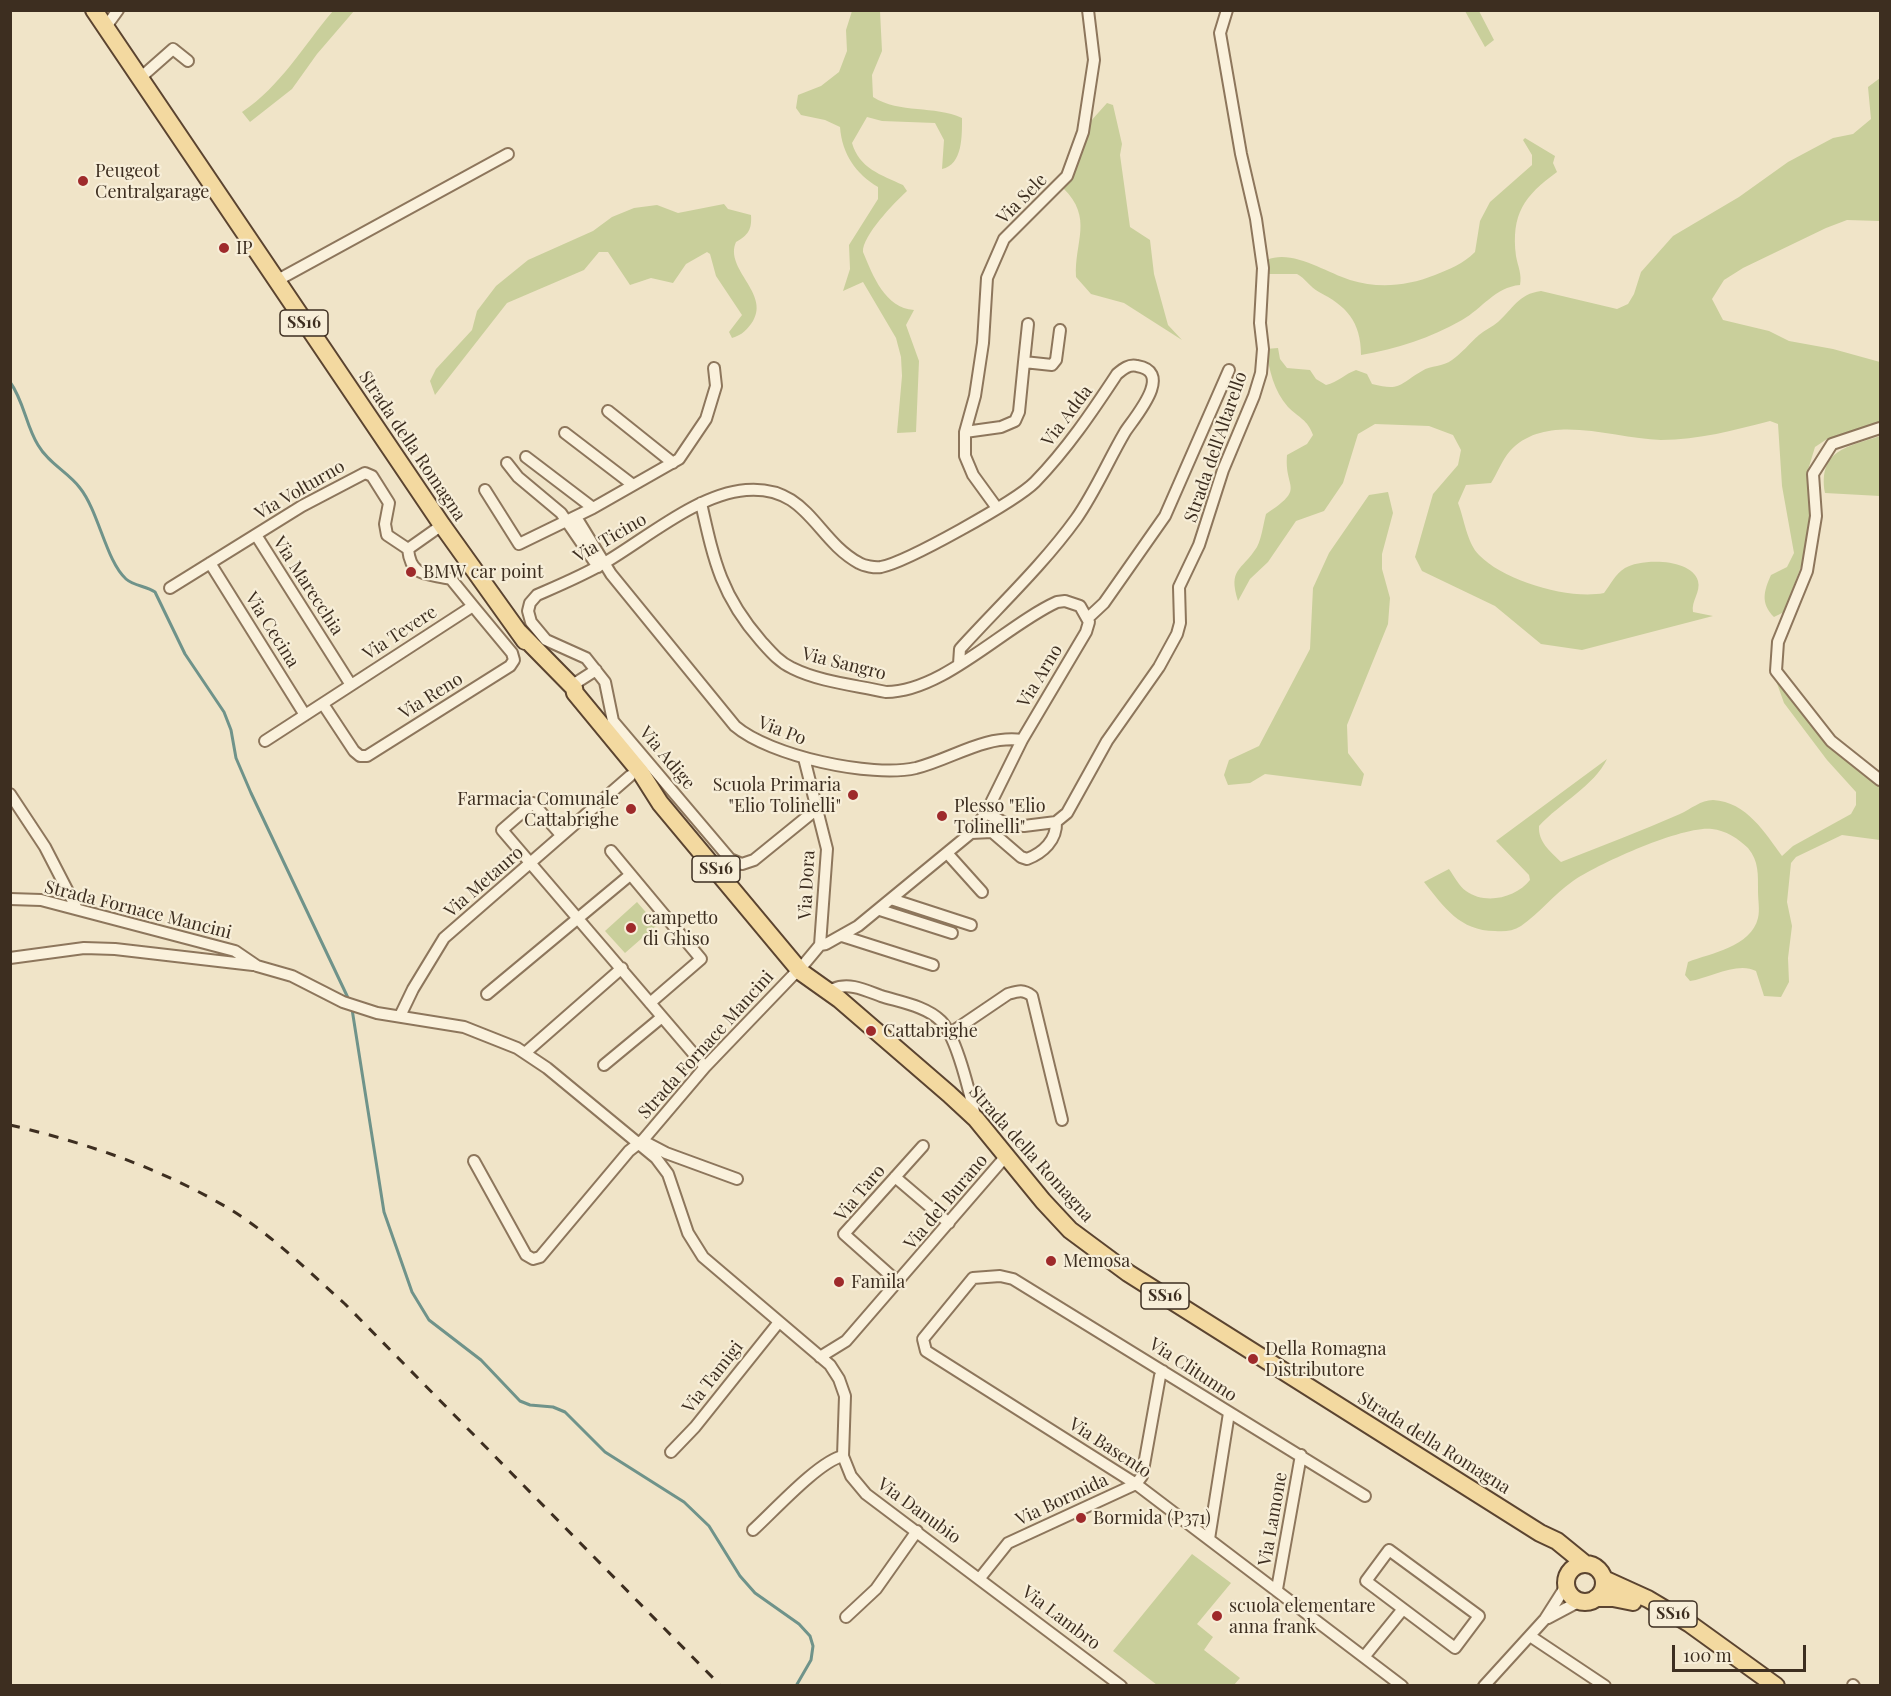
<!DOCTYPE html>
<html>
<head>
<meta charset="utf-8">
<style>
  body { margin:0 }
  #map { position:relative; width:1891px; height:1696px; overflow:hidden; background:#f0e4c8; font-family:"Playfair Display",serif }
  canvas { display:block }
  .frame { position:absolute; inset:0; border:12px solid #3d2e20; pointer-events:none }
  .scale { position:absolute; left:1672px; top:1645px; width:134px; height:27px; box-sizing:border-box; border:3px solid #3d2e20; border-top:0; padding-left:8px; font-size:18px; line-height:21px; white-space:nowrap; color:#3d2e20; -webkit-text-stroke:4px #f7eed8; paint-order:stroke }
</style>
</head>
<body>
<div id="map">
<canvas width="1891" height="1696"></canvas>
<div class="frame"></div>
<div class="scale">100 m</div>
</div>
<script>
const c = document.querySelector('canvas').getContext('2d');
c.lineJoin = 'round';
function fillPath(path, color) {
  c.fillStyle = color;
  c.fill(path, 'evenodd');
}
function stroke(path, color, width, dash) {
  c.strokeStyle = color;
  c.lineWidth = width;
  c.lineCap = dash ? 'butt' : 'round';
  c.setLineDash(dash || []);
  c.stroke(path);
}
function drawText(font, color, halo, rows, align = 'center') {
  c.font = font + ' "Playfair Display",serif';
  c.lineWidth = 4.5;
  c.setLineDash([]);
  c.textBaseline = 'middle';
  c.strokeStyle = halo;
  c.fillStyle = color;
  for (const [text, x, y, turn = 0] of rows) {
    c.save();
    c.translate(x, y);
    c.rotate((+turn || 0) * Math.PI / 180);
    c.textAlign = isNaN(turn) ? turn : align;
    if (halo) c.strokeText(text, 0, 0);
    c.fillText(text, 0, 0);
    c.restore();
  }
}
const green = new Path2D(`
  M 333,11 L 354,11 L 317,54 L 292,89 L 250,122 L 242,112 C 281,86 303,46 333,11 Z
  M 852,11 L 880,11 L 882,51 L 872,75 L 873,97 C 900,114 934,105 962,118 C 962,135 963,165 942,169 L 944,140 L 935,123 L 882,121 L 867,117 L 852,143 C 859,168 881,175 903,185 L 907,191 C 894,203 862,236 863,252 C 873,276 885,308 914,310 L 906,325 L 919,361 L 916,432 L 897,433 L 902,376 L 901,357 L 896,338 L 863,282 L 843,291 L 850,269 L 849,245 L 878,199 L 878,187 C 856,174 842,154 840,127 L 825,120 L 801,115 L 796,108 L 798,95 L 821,86 L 839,72 L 847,51 L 846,30 Z
  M 1465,11 L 1479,11 L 1494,40 L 1485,47 Z
  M 1880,78 L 1880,221 L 1847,220 L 1826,228 L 1743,268 L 1724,280 L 1712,299 L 1723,320 L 1769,331 L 1789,341 L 1833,349 L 1880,362 L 1880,422 L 1827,439 L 1815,447 L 1808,470 L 1812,514 L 1806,553 L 1784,612 L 1774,617 C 1760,603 1764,591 1771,575 L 1787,567 L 1794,553 L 1782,486 L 1778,424 L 1770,421 C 1734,430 1699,440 1661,440 C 1614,439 1547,411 1510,451 C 1502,460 1497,474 1491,483 L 1466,485 L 1458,503 C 1464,518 1467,543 1479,555 C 1504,581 1569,600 1604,593 C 1611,584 1615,574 1625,568 C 1641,558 1692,558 1698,581 C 1701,592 1691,601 1693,612 L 1713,616 L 1582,650 L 1541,644 L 1495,606 L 1422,571 L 1415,557 L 1433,494 L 1458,465 L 1461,450 L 1453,435 L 1429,426 L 1375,424 L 1358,434 L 1343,483 L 1324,511 L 1296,521 L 1268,562 L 1250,579 L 1238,601 C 1228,568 1241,572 1257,547 C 1262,537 1263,525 1266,514 C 1307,487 1284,490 1287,455 L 1307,444 L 1313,435 C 1308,420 1298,417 1288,407 C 1274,391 1269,370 1266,349 L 1278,348 L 1280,359 L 1287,368 L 1310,370 L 1316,379 L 1326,385 C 1338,382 1345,374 1356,370 L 1367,374 L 1372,384 C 1402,392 1400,383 1422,371 C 1431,365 1443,367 1452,360 C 1462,353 1470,343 1479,335 C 1485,330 1492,327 1498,322 C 1513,309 1518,294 1541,291 L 1617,309 L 1628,304 L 1634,294 L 1641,272 L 1673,236 L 1739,197 L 1788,162 L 1833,138 L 1853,134 L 1871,119 L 1868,87 Z
  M 1107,103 L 1113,105 L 1122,144 L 1120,155 L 1130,227 L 1150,240 L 1154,274 L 1168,325 L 1182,340 L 1124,303 L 1091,294 L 1076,277 C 1074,242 1094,218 1063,188 L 1073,173 L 1090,122 Z
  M 1525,138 L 1555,156 L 1553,163 L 1557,172 C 1524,196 1511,214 1516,256 C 1518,267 1522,274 1520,285 C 1495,287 1482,309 1462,320 C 1430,338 1397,349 1361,355 C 1361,321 1346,306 1319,292 C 1310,287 1305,278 1297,274 L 1268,274 L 1267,260 C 1292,249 1325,272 1350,280 C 1379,289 1407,286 1435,275 C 1450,269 1463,264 1475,252 L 1480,221 L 1490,202 L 1532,165 L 1532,155 L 1523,140 Z
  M 724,204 L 728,209 L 751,215 C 752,230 748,235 736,242 C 724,269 770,293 753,321 C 747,330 742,335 732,338 L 729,332 L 742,315 L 716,276 L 710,254 L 707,252 L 686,264 L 673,283 L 651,278 L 630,285 L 608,252 L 599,252 L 584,270 L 507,303 L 435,395 L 430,381 L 436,369 L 472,330 L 477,311 L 496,286 L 528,260 L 593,231 L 612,217 L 634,208 L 657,205 L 678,213 Z
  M 1880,436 L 1880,496 L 1825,493 C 1818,450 1847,447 1880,436 Z
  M 1388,492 L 1393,513 L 1382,554 L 1382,569 L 1390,598 L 1388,624 L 1347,725 L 1348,753 L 1364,774 L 1361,786 L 1265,774 L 1250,783 L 1228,785 L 1224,775 L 1229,760 L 1259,746 L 1310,649 L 1313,588 L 1329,553 L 1369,495 Z
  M 1774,675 L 1871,779 L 1880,786 L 1880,840 L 1842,835 L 1796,857 L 1791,863 L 1787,902 L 1792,926 L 1788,958 L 1789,982 L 1781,997 L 1764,996 L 1756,971 C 1738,961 1709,978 1690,981 L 1685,975 L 1688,962 C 1711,953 1751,947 1758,918 C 1760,910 1758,900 1758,891 C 1758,875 1759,861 1748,848 C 1739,839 1725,830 1712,829 C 1684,825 1597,864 1573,881 C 1554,894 1540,913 1521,926 C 1513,931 1504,932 1495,931 C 1460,931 1444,907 1424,882 L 1449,869 C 1454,876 1459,886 1466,891 C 1485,905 1516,898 1530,880 L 1529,875 L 1496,841 L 1607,759 C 1594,786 1560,803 1539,826 C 1538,842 1550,851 1561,862 C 1601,846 1641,831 1680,814 C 1691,809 1701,800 1713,800 C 1747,802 1765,833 1782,856 L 1793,846 L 1851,814 L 1856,805 L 1856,792 L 1827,760 L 1784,703 Z
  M 637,902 L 657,925 L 625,953 L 605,931 Z
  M 1192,1554 L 1231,1583 L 1197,1624 L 1213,1637 L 1204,1650 L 1240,1678 L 1234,1685 L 1157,1685 L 1113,1651 Z`);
const stream = new Path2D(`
  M 10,382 C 24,401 26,426 38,445 C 49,464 68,472 80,488 C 99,512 106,561 126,579 C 134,586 146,586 155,592 L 185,654 L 224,712 L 231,730 L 236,758 L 251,793 L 349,1000
  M 352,1009 L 384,1212 L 412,1292 L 429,1320 L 481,1360 L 520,1401 L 530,1405 L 553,1407 L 565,1412 L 605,1452 L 684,1502 L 709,1526 L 740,1576 L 755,1593 L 799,1624 L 810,1636 L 813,1646 L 811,1660 L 796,1686`);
const street = new Path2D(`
  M 105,28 L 118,10
  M 139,79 L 173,49 L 188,61
  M 276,281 L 508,154
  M 1024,362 L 1028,324
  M 608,411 L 673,463
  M 1880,428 L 1832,444 L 1813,474 L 1816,516 L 1807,571 L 1778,642 L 1776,671 L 1831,741 L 1880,780
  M 965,432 L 1001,427 L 1015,421 L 1019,412 L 1024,362 L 1052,365 L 1056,360 L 1060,330
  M 565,433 L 633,485
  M 526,457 L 593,508
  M 507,463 L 518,477 L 561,513 L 598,567
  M 485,490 L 519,544 L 593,508 L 679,459 L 706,419 L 716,386 L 714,368
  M 701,503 C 714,561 721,595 761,641 C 770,651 779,662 792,668 C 820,682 855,685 886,692 C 943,692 1006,625 1057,602 L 1065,601 L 1080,606 L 1089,622 L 1086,632 L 1022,740 L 986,813 L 971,833 L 858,926 L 826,944 L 820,945 L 805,963
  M 997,508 L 973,475 L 965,456 L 965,432 L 975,396 L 983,343 L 987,278 L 1004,239 L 1067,176 L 1083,132 L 1094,60 L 1088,10
  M 576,517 L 611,574 L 735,726 C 770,756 871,778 916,768 C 952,759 984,735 1022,740
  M 256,535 L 351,685
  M 408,549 L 442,525
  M 210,563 L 305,715
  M 170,588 L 302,506 L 365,473 L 372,476 L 389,503 L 385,524 L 387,535 L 408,549
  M 1088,618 L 1104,603 L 1165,516 L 1229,370
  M 571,686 L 596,670
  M 323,704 L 354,751 L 360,756 L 367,756 L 510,666 L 514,660 L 512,653 L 473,606
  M 265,741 L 473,606 L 451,579 C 427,573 411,578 408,549
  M 804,758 L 827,849 L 820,945
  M 10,794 L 45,847 L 77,909
  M 818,808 L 754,860 L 742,864 L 730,859 L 613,721 L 605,682 L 586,658 L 546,640 L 531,622 L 528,611 L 530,603 L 537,595 C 560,585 584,575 606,562 C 648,537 698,494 746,490 C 808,485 815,539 859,563 C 864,566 875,568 881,567 C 907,562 1016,501 1035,482 C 1067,449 1092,412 1117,374 C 1123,369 1129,364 1137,366 C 1175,372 1134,418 1125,432 C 1108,461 1095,492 1076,519 C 1042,566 998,607 960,649 L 959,664
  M 986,813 L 1005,823 L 1024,826 L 1056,822 L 1067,813 L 1107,741 L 1159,667 L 1177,634 L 1180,623 L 1179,587 L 1199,545 L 1223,470 L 1254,396 L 1261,373 L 1263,349 L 1260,323 L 1263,268 L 1256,219 L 1241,154 L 1220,33 L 1227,10
  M 971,833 L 992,832 L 1021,857 L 1027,859 C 1043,853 1057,840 1056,822
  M 561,835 L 533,803 L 502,830 L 705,1067
  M 611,851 L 701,959 L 650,1003
  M 947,853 L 982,892
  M 10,899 L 41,900 L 235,951 L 257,966 L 292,976 L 343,1002 L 377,1013 L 464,1027 L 517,1048 L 547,1068 L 656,1158 L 668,1174 L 688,1233 L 703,1257 L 830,1365 L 839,1379 L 845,1396 L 843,1456 L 851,1476 L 866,1494 L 1121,1686
  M 891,899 L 971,925
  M 880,910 L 952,933
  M 842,936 L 933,965
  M 10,958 L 84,948 L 115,949 L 253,965
  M 833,989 C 849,982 865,990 881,996 C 900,1002 926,1006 941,1021 C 956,1036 970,1094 975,1116
  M 487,994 L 630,875
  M 400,1016 L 413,989 L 444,938 L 630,776
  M 949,1034 L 1008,994 C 1018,991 1023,989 1032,996 L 1062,1120
  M 525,1053 L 622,968
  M 604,1065 L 662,1017
  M 643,1141 L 666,1153 L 737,1179
  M 474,1161 L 526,1255 L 533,1259 L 540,1257 L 629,1151 L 643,1140 L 705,1067 L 799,969
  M 895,1177 L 949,1223
  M 899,1283 L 844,1234 L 923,1146
  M 820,1357 L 846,1341 L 1006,1156
  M 671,1452 L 695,1427 L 779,1322
  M 1365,1496 L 1013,1279 L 1000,1276 L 973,1278 L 923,1339 L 926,1351 L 1136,1484 L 1402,1686
  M 753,1530 C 773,1512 819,1461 843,1456
  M 1209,1539 L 1229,1413
  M 1389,1550 L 1479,1616 L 1455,1648 L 1366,1581 Z
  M 980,1578 L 1008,1543 L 1136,1484 L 1142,1476 L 1160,1376 L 1163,1371
  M 1277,1589 L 1301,1455
  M 846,1617 L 876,1589 L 917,1531
  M 1548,1618 L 1580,1601
  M 1530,1636 L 1605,1686
  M 1364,1657 L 1403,1609
  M 1853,1685 L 1854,1686
  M 1484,1686 L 1545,1619 L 1566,1586`);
const primary = new Path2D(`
  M 94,10 L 442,525 L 525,641
  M 519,632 L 574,688 L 575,693 L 641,773 L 660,803 L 801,972 L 839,999 L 949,1094 L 976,1119 L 1043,1201 L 1070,1230 L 1128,1273 L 1540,1533 L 1557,1541 L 1584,1563
  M1566 1583a19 19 0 1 1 38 0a19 19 0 1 1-38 0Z
  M 1604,1579 L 1648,1599 L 1690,1624 L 1776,1686
  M 1596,1598 L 1613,1598 L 1633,1602`);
const rail = new Path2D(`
  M 10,1125 C 87,1143 160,1168 228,1208 C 271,1234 308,1271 345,1304 L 721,1686`);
const markers = [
  [83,181,6,"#9e2a2b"],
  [224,248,6,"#9e2a2b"],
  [411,572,6,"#9e2a2b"],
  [853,795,6,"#9e2a2b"],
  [631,809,6,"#9e2a2b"],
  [942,816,6,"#9e2a2b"],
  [631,928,6,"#9e2a2b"],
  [871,1031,6,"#9e2a2b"],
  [1051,1261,6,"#9e2a2b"],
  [839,1282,6,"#9e2a2b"],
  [1253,1359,6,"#9e2a2b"],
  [1081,1518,6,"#9e2a2b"],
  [1217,1616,6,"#9e2a2b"]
];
const shields = [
  [304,323,48],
  [716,869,48],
  [1165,1296,48],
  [1673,1614,48]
];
const shieldNames = [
  ["SS16",304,323],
  ["SS16",716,869],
  ["SS16",1165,1296],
  ["SS16",1673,1614]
];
const poiNames = [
  ["Peugeot",95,171],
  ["Centralgarage",95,192],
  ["IP",236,248],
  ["BMW car point",423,572],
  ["Scuola Primaria",841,785,"right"],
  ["\"Elio Tolinelli\"",841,806,"right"],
  ["Farmacia Comunale",619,799,"right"],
  ["Cattabrighe",619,820,"right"],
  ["Plesso \"Elio",954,806],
  ["Tolinelli\"",954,827],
  ["campetto",643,918],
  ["di Ghiso",643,939],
  ["Cattabrighe",883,1031],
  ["Memosa",1063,1261],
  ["Famila",851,1282],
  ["Della Romagna",1265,1349],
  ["Distributore",1265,1370],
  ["Bormida (P371)",1093,1518],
  ["scuola elementare",1229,1606],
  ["anna frank",1229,1627]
];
const streetNames = [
  ["Via Sele",1022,199,-45],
  ["Via Adda",1067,416,-53],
  ["Strada della Romagna",412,446,56],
  ["Strada dell'Altarello",1216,447,-71],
  ["Via Volturno",300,490,-30],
  ["Via Ticino",610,538,-30],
  ["Via Marecchia",308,586,57],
  ["Via Cecina",272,630,58],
  ["Via Tevere",400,633,-33],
  ["Via Sangro",844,664,14],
  ["Via Arno",1040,676,-59],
  ["Via Reno",431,696,-32],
  ["Via Po",782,731,21],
  ["Via Adige",667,758,50],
  ["Via Metauro",484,882,-41],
  ["Via Dora",807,885,-87],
  ["Strada Fornace Mancini",138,910,14],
  ["Strada Fornace Mancini",706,1045,-48],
  ["Strada della Romagna",1031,1154,48],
  ["Via Taro",860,1193,-50],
  ["Via del Burano",946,1202,-50],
  ["Via Clitunno",1193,1370,33],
  ["Via Tamigi",713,1377,-52],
  ["Strada della Romagna",1434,1443,32],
  ["Via Basento",1110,1448,33],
  ["Via Bormida",1062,1500,-25],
  ["Via Danubio",919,1511,36],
  ["Via Lamone",1273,1519,-80],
  ["Via Lambro",1061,1618,37]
];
fillPath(green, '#c9cf9b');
stroke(stream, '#6f938a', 3);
stroke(street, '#8d765c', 14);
stroke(primary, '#5b4430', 20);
stroke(street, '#faf1dc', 10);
stroke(primary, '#f3d9a0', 16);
stroke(rail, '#3d2e20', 3, [10, 10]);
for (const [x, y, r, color] of markers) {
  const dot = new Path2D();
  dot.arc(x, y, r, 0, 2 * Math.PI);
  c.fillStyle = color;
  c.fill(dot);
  stroke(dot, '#f7eed8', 2);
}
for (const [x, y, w] of shields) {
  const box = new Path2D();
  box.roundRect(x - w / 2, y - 13, w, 26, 4.5);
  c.fillStyle = '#f7eed8';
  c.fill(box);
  stroke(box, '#3d2e20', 1.5);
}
drawText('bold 16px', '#3d2e20', null, shieldNames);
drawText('18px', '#3d2e20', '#f7eed8', poiNames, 'left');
drawText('18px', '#3d2e20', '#f7eed8', streetNames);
</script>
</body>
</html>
